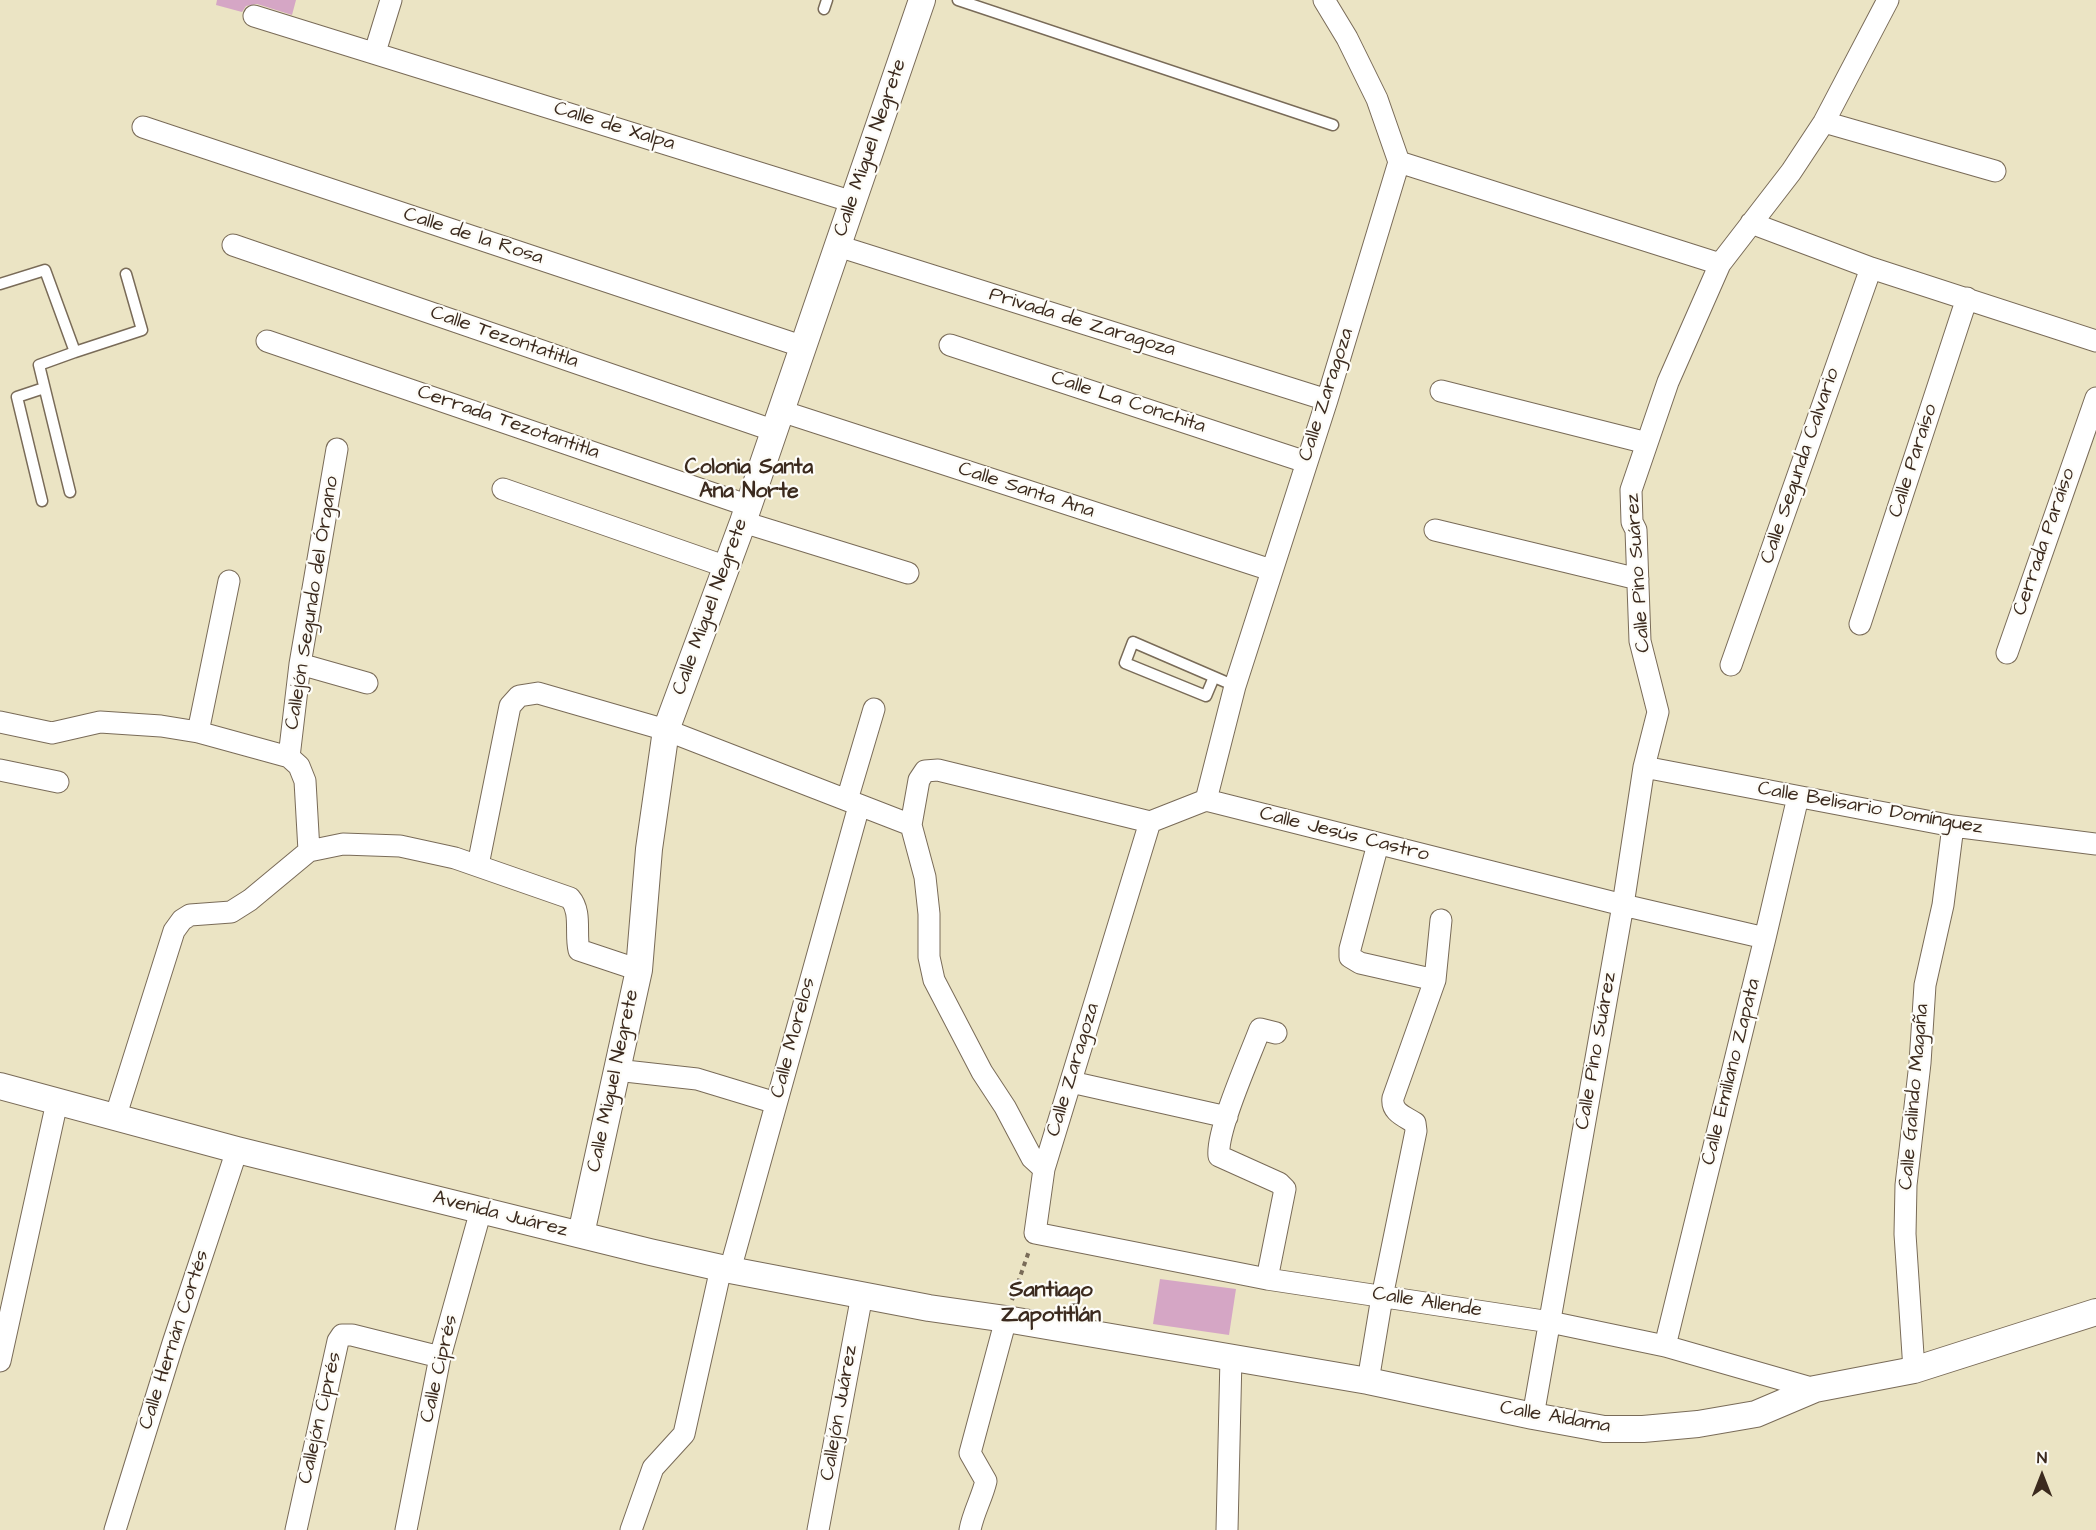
<!DOCTYPE html>
<html>
<head>
<meta charset="utf-8">
<style>
  body { margin:0 }
  #map { position:relative; width:2096px; height:1530px; overflow:hidden; background:#ebe4c4; font-family:"Architects Daughter",sans-serif }
  canvas { display:block }
  .north { position:absolute; left:2012px; top:1446px; width:60px; height:60px; -webkit-text-stroke:4px #fdfcf7; paint-order:stroke; rotate:0deg; font-size:16px; font-weight:700; line-height:24px; text-align:center; color:#3b2a1e }
  .north::after { content:''; display:block; margin:auto; width:21px; height:27px; background:#3b2a1e; clip-path:polygon(50% 0,100% 100%,50% 72%,0 100%) }
</style>
</head>
<body>
<div id="map">
<canvas width="2096" height="1530"></canvas>
<div class="north">N</div>
</div>
<script>
const c = document.querySelector('canvas').getContext('2d');
c.lineJoin = 'round';
function fillPath(path, color) {
  c.fillStyle = color;
  c.fill(path, 'evenodd');
}
function stroke(path, color, width, dash) {
  c.strokeStyle = color;
  c.lineWidth = width;
  c.lineCap = dash ? 'butt' : 'round';
  c.setLineDash(dash || []);
  c.stroke(path);
}
function drawText(font, color, halo, rows, align = 'center') {
  c.font = font + ' "Architects Daughter",sans-serif';
  c.lineWidth = 4.5;
  c.setLineDash([]);
  c.textBaseline = 'middle';
  c.strokeStyle = halo;
  c.fillStyle = color;
  for (const [text, x, y, turn = 0] of rows) {
    c.save();
    c.translate(x, y);
    c.rotate((+turn || 0) * Math.PI / 180);
    c.textAlign = isNaN(turn) ? turn : align;
    if (halo) c.strokeText(text, 0, 0);
    c.fillText(text, 0, 0);
    c.restore();
  }
}
const building = new Path2D(`
  M 217,0 L 296,0 L 292,15 L 257,4 L 246,6 L 242,12 L 216,5 Z
  M 1160,1279 L 1236,1289 L 1229,1335 L 1153,1324 Z`);
const path = new Path2D(`
  M 1012,1300 L 1029,1251`);
const service = new Path2D(`
  M 958,0 L 1333,125
  M 824,9 L 827,0
  M 0,284 L 45,270 L 75,352 L 39,365 L 70,492
  M 75,352 L 142,330 L 126,274
  M 42,501 L 17,397 L 44,388
  M 1214,677 L 1206,696 L 1125,663 L 1133,642 L 1235,686`);
const minor = new Path2D(`
  M 254,16 L 853,202
  M 375,52 L 391,0
  M 1824,122 L 1995,171
  M 143,127 L 804,347
  M 1399,162 L 1720,264
  M 1751,223 L 1871,268 L 2096,341
  M 233,245 L 775,431
  M 838,246 L 1327,400
  M 267,341 L 749,506
  M 950,345 L 1306,462
  M 1441,391 L 1647,443
  M 781,411 L 1271,570
  M 503,489 L 727,567
  M 743,522 L 908,573
  M 1435,530 L 1638,579
  M 1860,624 L 1967,298
  M 2007,653 L 2096,398
  M 300,664 L 367,683
  M 1731,665 L 1871,268
  M 0,722 L 52,733 L 100,722 L 161,726 L 198,732 L 289,757 L 299,766 L 305,781 L 309,851
  M 198,732 L 229,581
  M 289,757 L 300,664 L 337,449
  M 1644,767 L 1953,826 L 2096,844
  M 0,770 L 58,782
  M 847,800 L 874,709
  M 1206,800 L 1235,686 L 1327,400 L 1399,162 L 1377,99 L 1347,38 L 1324,0
  M 1150,822 L 1044,1169 L 1035,1233 L 1267,1279 L 1550,1322 L 1665,1346 L 1815,1389
  M 478,865 L 510,706 L 519,696 L 538,693 L 666,730 L 911,825
  M 1435,980 L 1441,920
  M 616,1070 L 697,1079 L 776,1103
  M 1071,1082 L 1227,1117
  M 115,1118 L 174,931 L 182,920 L 190,915 L 231,912 L 250,900 L 309,851 L 343,844 L 400,846 L 455,858 L 570,898 C 582,912 575,933 579,950 L 639,970
  M 1044,1169 L 1032,1158 L 1005,1107 L 982,1072 L 934,980 L 929,957 L 929,914 L 925,877 L 911,825 L 919,780 L 925,771 L 938,770 L 1150,822 L 1206,800 L 1623,905 L 1765,938
  M 730,1270 L 859,806
  M 1267,1279 L 1285,1189 L 1279,1183 L 1219,1156 C 1216,1131 1250,1056 1260,1029 L 1276,1033
  M 1665,1346 L 1765,938 L 1798,797
  M 0,1361 L 57,1102
  M 1914,1370 L 1905,1234 L 1906,1185 L 1920,1063 L 1925,985 L 1943,905 L 1953,826
  M 1368,1381 L 1382,1297 L 1416,1131 L 1415,1123 C 1404,1116 1391,1112 1393,1098 L 1435,980 L 1360,963 L 1350,957 L 1350,949 L 1378,844
  M 1533,1416 L 1623,905 L 1644,767 L 1658,712 L 1640,641 L 1636,530 L 1632,522 L 1631,490 L 1668,382 L 1720,264 L 1791,172 L 1824,122 L 1888,0
  M 115,1530 L 173,1343 L 237,1150
  M 296,1530 L 338,1341 L 342,1335 L 352,1335 L 440,1357
  M 406,1530 L 440,1357 L 481,1210
  M 631,1530 L 653,1468 L 684,1434 L 721,1268
  M 818,1530 L 862,1295
  M 970,1530 C 973,1513 982,1498 986,1481 L 970,1453 L 1006,1319
  M 1227,1530 L 1231,1357`);
const tertiary = new Path2D(`
  M 0,1086 L 237,1150 L 650,1252 L 730,1270 L 929,1308 L 1006,1319 L 1368,1381 L 1533,1416 L 1604,1429 L 1643,1429 L 1698,1424 L 1756,1414 L 1815,1389 L 1914,1370 L 2096,1312
  M 581,1234 L 639,970 L 649,849 L 666,730 L 743,522 L 922,0`);
const streetNames = [
  ["Calle de Xalpa",614,127,17],
  ["Calle Miguel Negrete",871,148,-71],
  ["Calle de la Rosa",473,237,18],
  ["Privada de Zaragoza",1082,323,17],
  ["Calle Tezontatitla",504,338,19],
  ["Calle Zaragoza",1327,395,-72],
  ["Calle La Conchita",1128,403,18],
  ["Cerrada Tezotantitla",508,423,19],
  ["Calle Paraíso",1914,461,-72],
  ["Calle Segunda Calvario",1801,466,-71],
  ["Calle Santa Ana",1026,491,18],
  ["Cerrada Paraíso",2045,542,-71],
  ["Calle Pino Suárez",1639,573,-94],
  ["Callejón Segundo del Órgano",313,603,-81],
  ["Calle Miguel Negrete",711,607,-70],
  ["Calle Belisario Domínguez",1870,809,10],
  ["Calle Jesús Castro",1344,835,14],
  ["Calle Morelos",794,1038,-75],
  ["Calle Pino Suárez",1597,1051,-80],
  ["Calle Zaragoza",1074,1070,-73],
  ["Calle Emiliano Zapata",1732,1072,-76],
  ["Calle Miguel Negrete",614,1081,-78],
  ["Calle Galindo Magaña",1915,1097,-85],
  ["Avenida Juárez",500,1215,14],
  ["Calle Allende",1427,1303,9],
  ["Calle Hernán Cortés",175,1340,-72],
  ["Calle Ciprés",440,1369,-77],
  ["Callejón Juárez",840,1413,-80],
  ["Callejón Ciprés",321,1418,-77],
  ["Calle Aldama",1555,1418,10]
];
const neighbourhoodNames = [
  ["Colonia Santa",749,469],
  ["Ana Norte",749,493]
];
const quarterNames = [
  ["Santiago",1051,1291],
  ["Zapotitlán",1051,1316]
];
fillPath(building, '#d5a6c5');
stroke(service, '#796b58', 13);
stroke(minor, '#796b58', 23);
stroke(tertiary, '#796b58', 28);
stroke(path, '#796b58', 4, [4.5, 4.5]);
stroke(service, '#fff', 10);
stroke(minor, '#fff', 21);
stroke(tertiary, '#fff', 26);
drawText('20px', '#3b2a1e', '#fdfcf7', streetNames);
drawText('bold 21px', '#3b2a1e', '#fdfcf7', neighbourhoodNames);
drawText('bold 22px', '#3b2a1e', '#fdfcf7', quarterNames);
</script>
</body>
</html>
